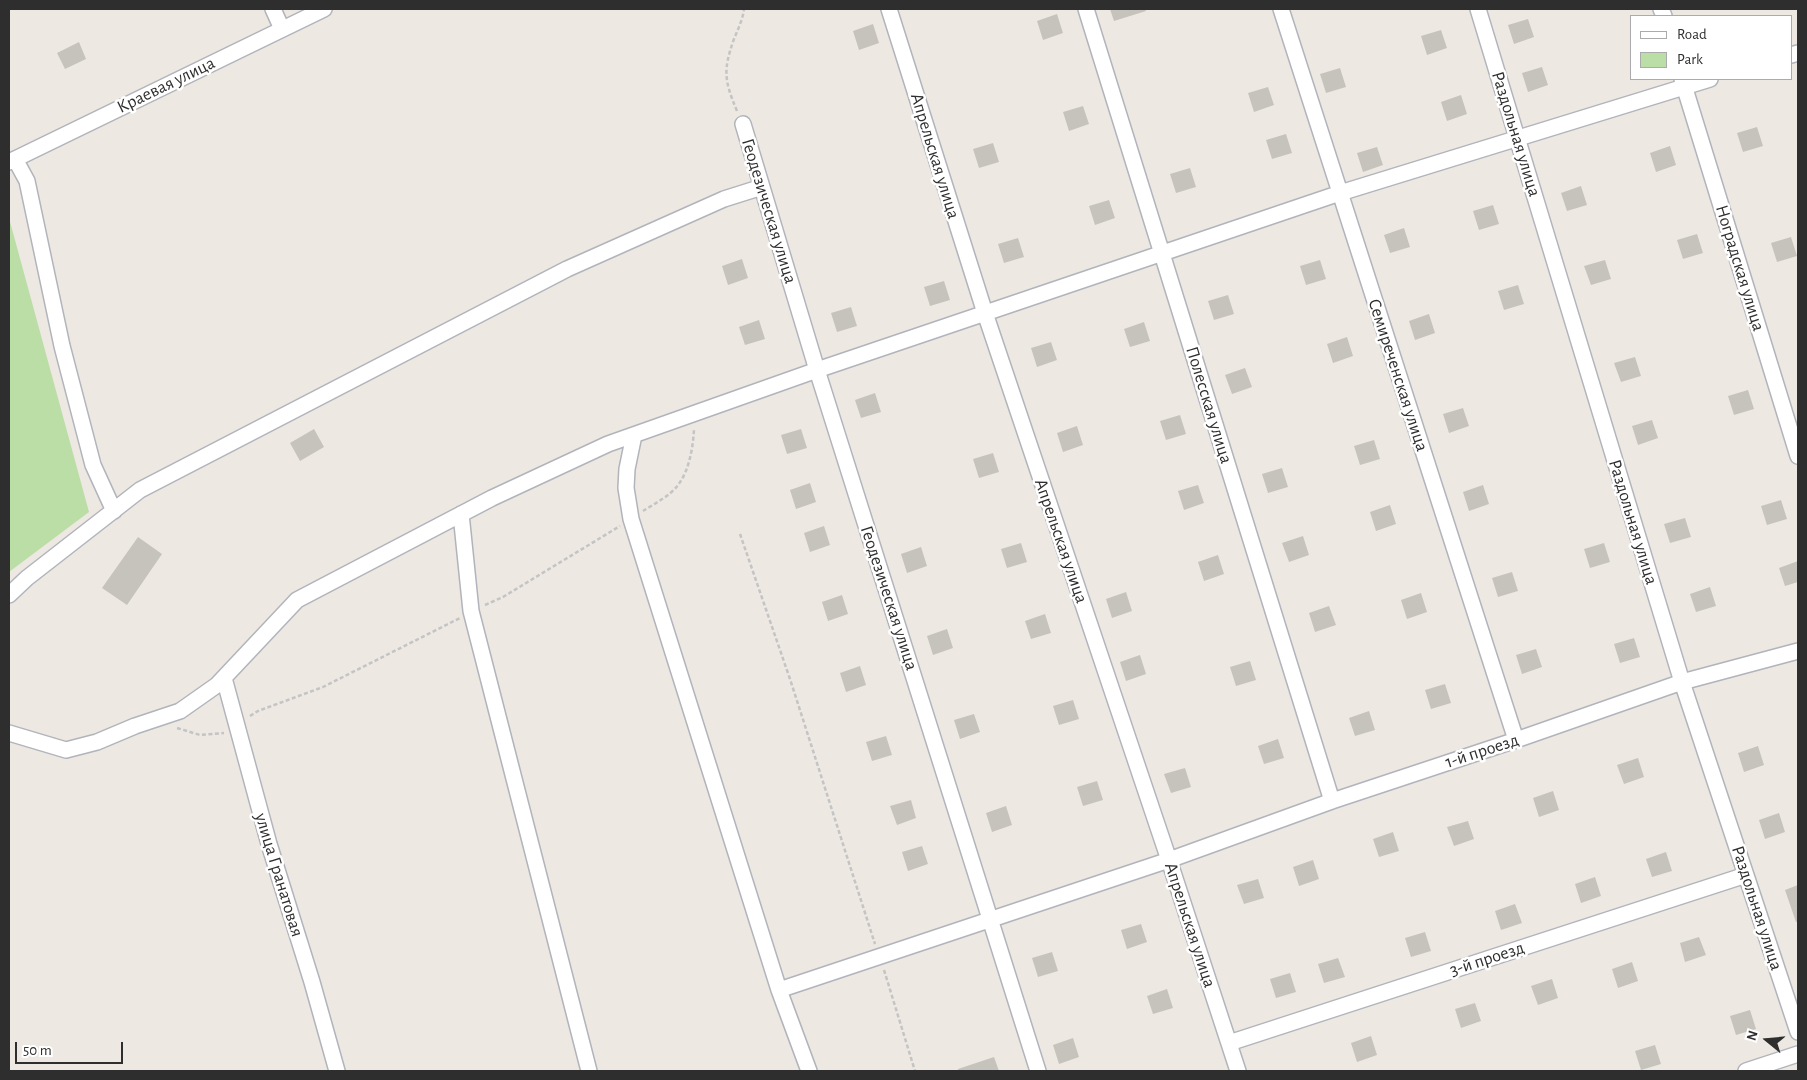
<!DOCTYPE html>
<html>
<head>
<meta charset="utf-8">
<style>
  body { margin:0 }
  #map { position:relative; width:1807px; height:1080px; overflow:hidden; background:#ede8e2; font-family:"Alegreya Sans",sans-serif }
  canvas { display:block }
  .frame { position:absolute; inset:0; border:10px solid #2e2e2e; pointer-events:none }
  .legend { position:absolute; left:1630px; top:15px; width:162px; height:65px; box-sizing:border-box; background:#fff; border:1px solid #ababab; margin:0; padding:6px 9px; list-style:none; font-size:15px; color:#2e2e2e }
  .legend li { display:flex; align-items:center; gap:10px; height:25px }
  .legend b { width:25px; border:1px solid #ababab }
  .north { position:absolute; left:1742px; top:1015px; width:50px; height:50px; -webkit-text-stroke:4px #fff; paint-order:stroke; rotate:287deg; font-size:14px; font-weight:700; line-height:20px; text-align:center; color:#2e2e2e }
  .north::after { content:''; display:block; margin:auto; width:18px; height:22px; background:#2e2e2e; clip-path:polygon(50% 0,100% 100%,50% 72%,0 100%) }
  .scale { position:absolute; left:15px; top:1042px; width:108px; height:22px; box-sizing:border-box; border:2px solid #2e2e2e; border-top:0; padding-left:6px; font-size:15px; line-height:18px; white-space:nowrap; color:#2e2e2e; -webkit-text-stroke:4px #fff; paint-order:stroke }
</style>
</head>
<body>
<div id="map">
<canvas width="1807" height="1080"></canvas>
<div class="frame"></div>
<ul class="legend">
<li><b style="height:6px;background:#fff"></b>Road</li>
<li><b style="height:14px;background:#bbdda6"></b>Park</li>
</ul>
<div class="north">N</div>
<div class="scale">50 m</div>
</div>
<script>
const c = document.querySelector('canvas').getContext('2d');
c.lineJoin = 'round';
function fillPath(path, color) {
  c.fillStyle = color;
  c.fill(path, 'evenodd');
}
function stroke(path, color, width, dash) {
  c.strokeStyle = color;
  c.lineWidth = width;
  c.lineCap = dash ? 'butt' : 'round';
  c.setLineDash(dash || []);
  c.stroke(path);
}
function drawText(font, color, halo, rows, align = 'center') {
  c.font = font + ' "Alegreya Sans",sans-serif';
  c.lineWidth = 5;
  c.setLineDash([]);
  c.textBaseline = 'middle';
  c.strokeStyle = halo;
  c.fillStyle = color;
  for (const [text, x, y, turn = 0] of rows) {
    c.save();
    c.translate(x, y);
    c.rotate((+turn || 0) * Math.PI / 180);
    c.textAlign = isNaN(turn) ? turn : align;
    if (halo) c.strokeText(text, 0, 0);
    c.fillText(text, 0, 0);
    c.restore();
  }
}
const green = new Path2D(`
  M 9,218 L 89,512 L 9,572 Z`);
const building = new Path2D(`
  M 1110,9 L 1145,9 L 1146,11 L 1114,21 Z
  M 1057,14 L 1063,33 L 1043,40 L 1037,21 Z
  M 1528,19 L 1534,37 L 1514,44 L 1508,25 Z
  M 873,24 L 879,43 L 859,50 L 853,31 Z
  M 1441,30 L 1447,48 L 1427,55 L 1421,36 Z
  M 79,42 L 86,59 L 65,69 L 57,53 Z
  M 1542,67 L 1548,85 L 1528,92 L 1522,73 Z
  M 1340,68 L 1346,87 L 1326,93 L 1320,74 Z
  M 1268,87 L 1274,105 L 1254,112 L 1248,93 Z
  M 1461,95 L 1467,114 L 1447,121 L 1441,102 Z
  M 1083,106 L 1089,124 L 1069,131 L 1063,112 Z
  M 1757,127 L 1763,146 L 1743,152 L 1737,133 Z
  M 1286,134 L 1292,153 L 1272,159 L 1266,140 Z
  M 993,143 L 999,162 L 979,168 L 973,149 Z
  M 1670,146 L 1676,165 L 1656,172 L 1650,153 Z
  M 1377,147 L 1383,165 L 1363,172 L 1357,153 Z
  M 1190,168 L 1196,187 L 1176,193 L 1170,174 Z
  M 1581,186 L 1587,205 L 1567,211 L 1561,193 Z
  M 1109,200 L 1115,218 L 1095,225 L 1089,206 Z
  M 1493,205 L 1499,224 L 1479,230 L 1473,211 Z
  M 1404,228 L 1410,247 L 1390,253 L 1384,235 Z
  M 1697,234 L 1703,253 L 1683,259 L 1677,240 Z
  M 1791,237 L 1797,256 L 1777,262 L 1771,243 Z
  M 1018,238 L 1024,257 L 1004,263 L 998,244 Z
  M 742,259 L 748,278 L 728,285 L 722,266 Z
  M 1320,260 L 1326,279 L 1306,285 L 1300,266 Z
  M 1605,260 L 1611,279 L 1591,285 L 1584,266 Z
  M 944,281 L 950,300 L 930,306 L 924,287 Z
  M 1518,285 L 1524,304 L 1504,310 L 1498,291 Z
  M 1228,295 L 1234,314 L 1214,320 L 1208,301 Z
  M 851,307 L 857,326 L 837,332 L 831,313 Z
  M 1429,314 L 1435,333 L 1415,340 L 1409,321 Z
  M 759,320 L 765,339 L 745,345 L 739,327 Z
  M 1144,322 L 1150,341 L 1130,347 L 1124,329 Z
  M 1347,337 L 1353,356 L 1333,363 L 1327,344 Z
  M 1051,342 L 1057,360 L 1037,367 L 1031,348 Z
  M 1635,357 L 1641,376 L 1621,382 L 1614,363 Z
  M 1245,368 L 1252,387 L 1232,394 L 1225,375 Z
  M 1748,390 L 1754,409 L 1734,415 L 1728,396 Z
  M 875,393 L 881,412 L 861,418 L 855,400 Z
  M 1463,408 L 1469,426 L 1449,433 L 1443,414 Z
  M 1180,415 L 1186,434 L 1166,440 L 1160,421 Z
  M 1652,420 L 1658,438 L 1638,445 L 1632,426 Z
  M 1077,426 L 1083,445 L 1063,452 L 1057,433 Z
  M 314,429 L 324,447 L 300,461 L 290,443 Z
  M 801,429 L 807,448 L 787,454 L 781,435 Z
  M 1374,440 L 1380,459 L 1360,465 L 1354,446 Z
  M 993,453 L 999,472 L 979,478 L 973,459 Z
  M 1282,468 L 1288,487 L 1268,493 L 1262,474 Z
  M 810,483 L 816,502 L 796,509 L 790,490 Z
  M 1198,485 L 1204,503 L 1184,510 L 1178,491 Z
  M 1483,485 L 1489,504 L 1469,511 L 1463,492 Z
  M 1781,500 L 1787,519 L 1767,525 L 1761,506 Z
  M 1390,505 L 1396,524 L 1376,531 L 1370,512 Z
  M 1685,518 L 1691,537 L 1670,543 L 1664,524 Z
  M 824,526 L 830,545 L 810,552 L 804,533 Z
  M 1303,536 L 1309,555 L 1289,562 L 1282,543 Z
  M 138,537 L 162,554 L 127,605 L 102,588 Z
  M 1021,543 L 1027,562 L 1007,568 L 1001,549 Z
  M 1604,543 L 1610,562 L 1590,568 L 1584,549 Z
  M 921,547 L 927,566 L 907,573 L 901,554 Z
  M 1218,555 L 1224,574 L 1204,581 L 1198,562 Z
  M 1798,561 L 1798,582 L 1785,586 L 1779,568 Z
  M 1512,572 L 1518,591 L 1498,597 L 1492,578 Z
  M 1710,587 L 1716,606 L 1696,612 L 1690,594 Z
  M 1126,592 L 1132,611 L 1112,618 L 1106,599 Z
  M 1421,593 L 1427,612 L 1407,619 L 1401,600 Z
  M 842,595 L 848,614 L 828,621 L 822,602 Z
  M 1329,606 L 1336,625 L 1315,632 L 1309,613 Z
  M 1045,614 L 1051,633 L 1031,639 L 1025,621 Z
  M 947,629 L 953,648 L 933,655 L 927,636 Z
  M 1634,638 L 1640,657 L 1620,663 L 1614,644 Z
  M 1536,649 L 1542,667 L 1522,674 L 1516,655 Z
  M 1140,655 L 1146,674 L 1126,681 L 1120,662 Z
  M 1250,661 L 1256,680 L 1236,686 L 1230,667 Z
  M 860,666 L 866,685 L 846,692 L 840,673 Z
  M 1445,684 L 1451,703 L 1431,709 L 1425,690 Z
  M 1073,700 L 1079,719 L 1059,725 L 1053,706 Z
  M 1369,711 L 1375,730 L 1355,736 L 1349,718 Z
  M 974,714 L 980,732 L 960,739 L 954,720 Z
  M 886,736 L 892,755 L 872,761 L 866,742 Z
  M 1278,739 L 1284,758 L 1264,764 L 1258,746 Z
  M 1758,746 L 1764,765 L 1744,772 L 1738,753 Z
  M 1638,758 L 1644,777 L 1624,784 L 1617,765 Z
  M 1185,768 L 1191,787 L 1171,793 L 1164,774 Z
  M 1097,781 L 1103,800 L 1083,806 L 1077,787 Z
  M 1553,791 L 1559,810 L 1539,817 L 1533,798 Z
  M 911,800 L 916,818 L 897,825 L 890,806 Z
  M 1006,806 L 1012,825 L 992,832 L 986,813 Z
  M 1779,813 L 1785,832 L 1765,839 L 1759,820 Z
  M 1468,821 L 1474,839 L 1454,846 L 1447,827 Z
  M 1393,832 L 1399,851 L 1379,857 L 1373,839 Z
  M 922,846 L 928,864 L 908,871 L 902,852 Z
  M 1666,852 L 1672,871 L 1652,877 L 1646,859 Z
  M 1313,860 L 1319,879 L 1299,886 L 1293,867 Z
  M 1595,877 L 1601,896 L 1581,903 L 1575,884 Z
  M 1258,879 L 1264,898 L 1244,904 L 1237,885 Z
  M 1798,885 L 1798,922 L 1796,922 L 1785,890 Z
  M 1515,904 L 1522,923 L 1501,930 L 1495,911 Z
  M 1141,924 L 1147,942 L 1127,949 L 1121,930 Z
  M 1425,932 L 1431,951 L 1411,957 L 1405,938 Z
  M 1699,937 L 1706,955 L 1685,962 L 1680,943 Z
  M 1052,952 L 1058,971 L 1038,977 L 1032,958 Z
  M 1338,958 L 1345,977 L 1324,983 L 1318,964 Z
  M 1632,962 L 1638,981 L 1618,988 L 1612,969 Z
  M 1290,973 L 1296,992 L 1276,998 L 1270,979 Z
  M 1552,979 L 1558,998 L 1538,1005 L 1531,986 Z
  M 1167,989 L 1173,1008 L 1153,1014 L 1147,996 Z
  M 1475,1003 L 1481,1021 L 1461,1028 L 1455,1009 Z
  M 1750,1010 L 1756,1029 L 1736,1035 L 1730,1016 Z
  M 1371,1036 L 1377,1055 L 1357,1062 L 1351,1043 Z
  M 1073,1038 L 1079,1057 L 1059,1064 L 1053,1045 Z
  M 1655,1045 L 1661,1064 L 1641,1070 L 1635,1051 Z
  M 994,1057 L 999,1071 L 958,1071 L 958,1069 Z`);
const path = new Path2D(`
  M 737,111 C 724,80 723,70 734,39 C 738,29 743,19 744,9
  M 643,511 C 654,504 670,496 678,485 C 689,471 693,448 694,429
  M 740,534 L 790,679 L 875,944
  M 485,605 L 503,597 L 620,526
  M 250,716 L 258,711 L 323,687 L 460,618
  M 177,728 L 200,735 L 224,733
  M 884,970 L 915,1071`);
const street = new Path2D(`
  M 273,9 L 282,29
  M 889,9 L 985,313 L 1169,860 L 1238,1071
  M 1086,9 L 1332,801
  M 1281,9 L 1516,740
  M 1478,9 L 1682,682 L 1798,1032
  M 1661,9 L 1664,16
  M 1791,55 L 1798,53
  M 1682,79 L 1798,456
  M 743,124 L 817,370 L 1038,1071
  M 15,159 L 27,181 L 62,346 L 93,465 L 114,511
  M 9,162 L 324,9
  M 634,435 L 627,469 L 626,488 L 631,519 L 779,990 L 809,1071
  M 461,514 L 471,611 L 589,1071
  M 9,595 L 27,578 L 140,490 L 567,269 L 724,199 L 762,187
  M 224,678 L 269,844 L 312,982 L 337,1071
  M 9,733 L 66,750 L 97,742 L 135,726 L 180,711 L 217,685 L 297,600 L 492,498 L 608,444 L 817,370 L 1340,193 L 1710,79
  M 779,990 L 1169,860 L 1332,801 L 1516,740 L 1682,682 L 1798,651
  M 1229,1043 L 1746,875
  M 1746,1071 L 1798,1054`);
const streetNames = [
  ["Краевая улица",166,85,-26],
  ["Раздольная улица",1516,134,73],
  ["Апрельская улица",935,156,73],
  ["Геодезическая улица",769,211,73],
  ["Ноградская улица",1740,268,73],
  ["Семиреченская улица",1398,375,72],
  ["Полесская улица",1209,405,73],
  ["Раздольная улица",1633,522,73],
  ["Апрельская улица",1061,541,71],
  ["Геодезическая улица",889,598,72],
  ["1-й проезд",1482,751,-18],
  ["улица Гранатовая",279,875,73],
  ["Раздольная улица",1757,908,72],
  ["Апрельская улица",1190,925,72],
  ["3-й проезд",1487,959,-18]
];
fillPath(green, '#bbdda6');
fillPath(building, '#c6c3bd');
stroke(street, '#b2b4bc', 18);
stroke(path, '#c4c4c4', 2.5, [4, 2.5]);
stroke(street, '#fff', 15);
drawText('18px', '#2e2e2e', '#fff', streetNames);
</script>
</body>
</html>
